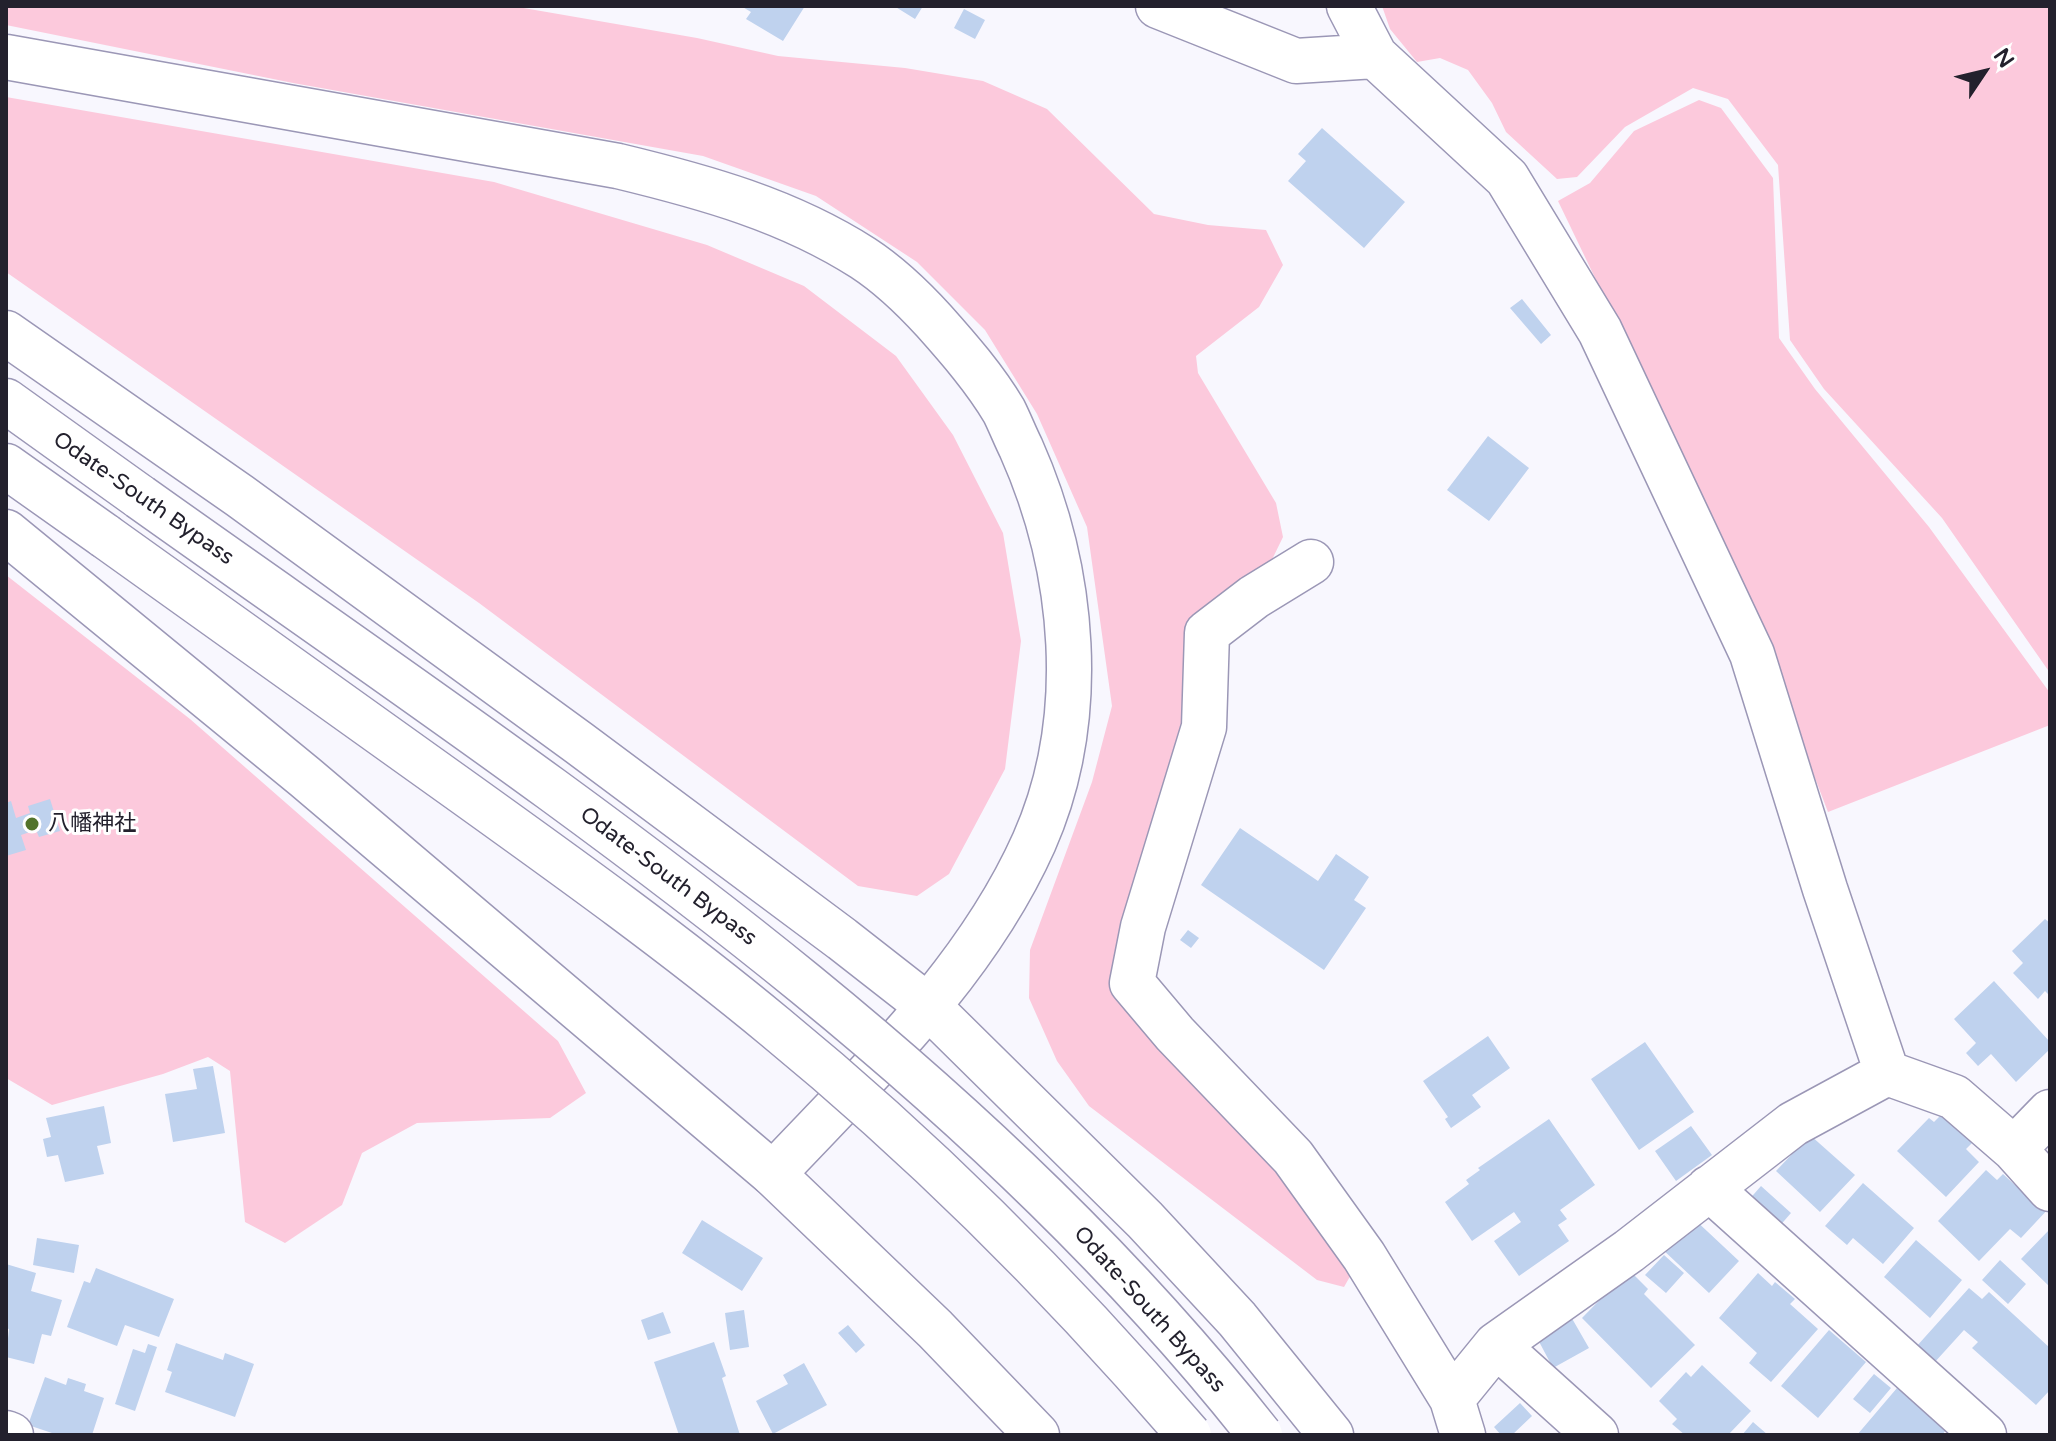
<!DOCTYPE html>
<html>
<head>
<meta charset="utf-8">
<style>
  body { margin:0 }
  #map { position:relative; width:2056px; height:1441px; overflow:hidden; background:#f8f7fe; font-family:"Varela Round",sans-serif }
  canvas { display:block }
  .frame { position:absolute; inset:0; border:8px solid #23212d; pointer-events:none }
  .north { position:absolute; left:1944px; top:32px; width:80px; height:80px; -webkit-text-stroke:6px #fff; paint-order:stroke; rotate:55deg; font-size:22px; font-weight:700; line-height:32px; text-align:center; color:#23212d }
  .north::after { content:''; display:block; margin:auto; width:28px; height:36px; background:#23212d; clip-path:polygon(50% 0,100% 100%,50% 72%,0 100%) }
</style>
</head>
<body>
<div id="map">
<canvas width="2056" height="1441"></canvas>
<div class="frame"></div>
<div class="north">N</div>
</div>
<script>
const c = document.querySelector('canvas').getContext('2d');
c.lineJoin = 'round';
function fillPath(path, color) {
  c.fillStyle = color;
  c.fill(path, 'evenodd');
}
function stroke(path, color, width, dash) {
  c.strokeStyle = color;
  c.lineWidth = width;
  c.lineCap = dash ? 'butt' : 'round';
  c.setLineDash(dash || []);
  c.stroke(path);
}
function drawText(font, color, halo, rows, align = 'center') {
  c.font = font + ' "Varela Round","Noto Sans JP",sans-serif';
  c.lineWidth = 6;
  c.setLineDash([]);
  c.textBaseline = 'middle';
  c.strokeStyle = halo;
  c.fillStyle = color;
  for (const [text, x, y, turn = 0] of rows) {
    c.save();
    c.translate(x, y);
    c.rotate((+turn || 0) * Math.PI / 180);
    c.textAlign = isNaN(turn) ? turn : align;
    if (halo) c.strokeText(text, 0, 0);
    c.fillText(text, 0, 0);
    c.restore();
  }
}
const green = new Path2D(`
  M 6,6 L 512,6 L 697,38 L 778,56 L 905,68 L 983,81 L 1047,109 L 1154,214 L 1208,225 L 1266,230 L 1283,265 L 1259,307 L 1196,356 L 1198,373 L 1276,503 L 1283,537 L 1264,576 L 1184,677 L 1179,759 L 1120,979 L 1322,1223 L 1352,1273 L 1344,1287 L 1317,1280 L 1089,1106 L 1057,1061 L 1029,998 L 1030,950 L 1092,782 L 1112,706 L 1087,527 L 1037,414 L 985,330 L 917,262 L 816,196 L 703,156 L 293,83 L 6,25 Z
  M 1382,6 L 2050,6 L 2050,673 L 1942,518 L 1824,389 L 1790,340 L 1778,165 L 1728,99 L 1693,88 L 1625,127 L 1577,177 L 1557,179 L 1506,132 L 1492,103 L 1468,70 L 1440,58 L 1417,62 L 1390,29 Z
  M 6,97 L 494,182 L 707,245 L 804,286 L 896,356 L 953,435 L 1003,533 L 1021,641 L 1005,769 L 949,874 L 917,896 L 858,886 L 479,603 L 6,272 Z
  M 1699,100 L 1721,108 L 1773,178 L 1779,338 L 1815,389 L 1929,527 L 2050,693 L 2050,725 L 1828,812 L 1733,564 L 1558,201 L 1590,183 L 1634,131 Z
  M 6,575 L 190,719 L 558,1041 L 586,1093 L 550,1118 L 417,1123 L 362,1153 L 342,1205 L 285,1243 L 245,1222 L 230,1071 L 208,1057 L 163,1074 L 52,1105 L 6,1078 Z`);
const building = new Path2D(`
  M 741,6 L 805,6 L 783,41 L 746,19 L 751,12 Z
  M 894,6 L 923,6 L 915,19 Z
  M 964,9 L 985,20 L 975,39 L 954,28 Z
  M 1322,128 L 1405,202 L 1364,248 L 1288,181 L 1306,161 L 1298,154 Z
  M 1522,299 L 1551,335 L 1541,344 L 1510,308 Z
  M 1488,436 L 1529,468 L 1489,521 L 1447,490 Z
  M 50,799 L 60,831 L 39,837 L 36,830 L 21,835 L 26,850 L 6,856 L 6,803 L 11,801 L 16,818 L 30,813 L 28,806 Z
  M 1240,828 L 1318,881 L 1336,854 L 1369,877 L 1354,900 L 1366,908 L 1324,970 L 1201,885 Z
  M 2045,919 L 2050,923 L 2050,996 L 2045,991 L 2038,999 L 2013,973 L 2023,963 L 2012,951 Z
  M 1188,930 L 1199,938 L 1191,948 L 1180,940 Z
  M 1994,981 L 2050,1042 L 2050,1049 L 2016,1082 L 1991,1054 L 1978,1066 L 1966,1053 L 1976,1043 L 1954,1019 Z
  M 1488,1036 L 1510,1068 L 1472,1095 L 1481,1107 L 1451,1128 L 1445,1119 L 1448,1117 L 1423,1081 Z
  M 1645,1042 L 1694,1112 L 1639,1150 L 1591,1079 Z
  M 213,1066 L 225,1133 L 173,1142 L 165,1094 L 197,1089 L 193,1069 Z
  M 104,1106 L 111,1143 L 97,1146 L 104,1174 L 65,1182 L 58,1155 L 47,1157 L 43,1139 L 51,1137 L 46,1118 Z
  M 1942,1114 L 1972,1143 L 1966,1149 L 1979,1162 L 1946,1197 L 1897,1151 L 1929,1118 L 1934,1122 Z
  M 1549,1119 L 1595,1185 L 1560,1210 L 1567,1219 L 1558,1225 L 1569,1241 L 1519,1276 L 1494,1241 L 1521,1222 L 1514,1212 L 1472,1241 L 1445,1202 L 1469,1184 L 1466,1180 L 1480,1170 L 1478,1168 Z
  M 1691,1126 L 1712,1155 L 1676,1181 L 1655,1151 Z
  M 1810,1135 L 1855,1175 L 1820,1212 L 1776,1171 Z
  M 1986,1170 L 1997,1180 L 2003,1174 L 2017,1187 L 2023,1181 L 2050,1207 L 2021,1238 L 2010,1229 L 1979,1261 L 1938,1221 Z
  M 1863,1183 L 1914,1228 L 1883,1264 L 1853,1238 L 1847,1245 L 1825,1226 Z
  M 1761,1186 L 1791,1213 L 1777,1229 L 1747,1202 Z
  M 1692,1217 L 1739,1261 L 1709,1293 L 1661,1248 Z
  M 702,1220 L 763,1258 L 742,1291 L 682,1253 Z
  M 2050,1229 L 2050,1287 L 2021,1259 Z
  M 37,1238 L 79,1245 L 74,1273 L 33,1265 Z
  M 1916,1240 L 1962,1280 L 1930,1318 L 1884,1277 Z
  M 1664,1255 L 1684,1273 L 1666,1293 L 1645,1275 Z
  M 2000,1260 L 2026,1284 L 2008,1304 L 1982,1280 Z
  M 6,1264 L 36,1273 L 31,1291 L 62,1300 L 51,1336 L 42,1334 L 34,1364 L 6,1357 L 9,1329 L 6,1328 Z
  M 96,1268 L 174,1299 L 159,1337 L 125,1325 L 117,1346 L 67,1327 L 84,1281 L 90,1283 Z
  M 1629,1270 L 1648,1289 L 1644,1294 L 1695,1345 L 1651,1388 L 1582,1318 Z
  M 1758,1273 L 1772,1286 L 1775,1282 L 1795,1299 L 1790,1304 L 1818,1329 L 1771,1382 L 1749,1363 L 1757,1353 L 1719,1318 Z
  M 1969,1288 L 1982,1299 L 1989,1292 L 2050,1348 L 2050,1390 L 2036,1405 L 1972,1348 L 1978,1342 L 1964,1330 L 1934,1363 L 1916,1347 Z
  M 744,1310 L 749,1347 L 730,1350 L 725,1313 Z
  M 663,1312 L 671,1333 L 648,1340 L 641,1320 Z
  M 1570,1315 L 1589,1348 L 1553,1368 L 1535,1334 Z
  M 848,1325 L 865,1345 L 856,1353 L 838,1333 Z
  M 1829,1330 L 1866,1362 L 1818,1418 L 1781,1386 Z
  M 714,1342 L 726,1376 L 722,1378 L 740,1435 L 679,1435 L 654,1362 Z
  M 176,1343 L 223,1360 L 225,1353 L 254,1364 L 235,1417 L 165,1392 L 172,1372 L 167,1370 Z
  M 148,1344 L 157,1347 L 135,1411 L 115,1404 L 133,1349 L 145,1353 Z
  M 804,1363 L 827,1405 L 773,1434 L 756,1401 L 788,1384 L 783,1375 Z
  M 1702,1365 L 1751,1411 L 1728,1435 L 1685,1435 L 1672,1424 L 1677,1419 L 1659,1401 L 1686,1372 L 1691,1377 Z
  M 1874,1374 L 1891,1388 L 1870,1413 L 1853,1399 Z
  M 45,1377 L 66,1385 L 68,1378 L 86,1384 L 84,1391 L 104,1398 L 92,1435 L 58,1435 L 28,1425 Z
  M 1897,1388 L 1946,1430 L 1942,1435 L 1857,1435 Z
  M 1520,1403 L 1532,1416 L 1512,1435 L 1501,1435 L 1494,1427 Z
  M 1753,1422 L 1768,1435 L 1742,1435 Z`);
const minor = new Path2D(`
  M 1158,6 L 1296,61 L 1375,56
  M 1349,6 L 1375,56 L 1507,178 L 1600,331 L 1752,654 L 1825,889 L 1887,1073
  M 6,57 L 618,166 C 705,187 788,210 863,258 C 889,275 913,298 934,321 C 959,349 985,379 1004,411 C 1010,423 1015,436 1021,448 C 1075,569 1089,718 1034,842 C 976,972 869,1072 773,1174
  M 1311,562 L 1254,597 L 1207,633 L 1204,727 L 1143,927 L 1132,983 L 1175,1034 L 1293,1157 L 1364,1256 L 1452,1399 L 1463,1435
  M 2014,1149 L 2050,1112
  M 1709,1188 L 1984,1435
  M 1496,1345 L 1596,1435
  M 1452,1399 L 1496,1345 L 1629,1251 L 1793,1124 L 1887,1073 L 1954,1097 L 2014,1149 L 2050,1189
  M 6,1433 L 11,1435`);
const highway = new Path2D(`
  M 6,333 L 240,496 L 579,743 L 842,939 L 929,1007 L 1145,1220 L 1237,1319 L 1331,1435
  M 6,401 L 140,497
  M 6,466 L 105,536
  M 6,532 L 305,777 L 773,1174 L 935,1329 L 1037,1435`);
const highwayBridge = new Path2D(`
  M 140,497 C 536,779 955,1049 1260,1435
  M 105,536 C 225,621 344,707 463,792 C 569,868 675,944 775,1027 C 925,1150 1063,1288 1189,1435`);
const markers = [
  [32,824,8,"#52732b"]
];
const streetNames = [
  ["Odate-South Bypass",143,499,35],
  ["Odate-South Bypass",668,877,37],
  ["Odate-South Bypass",1149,1310,48]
];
const poiNames = [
  ["八幡神社",48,824]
];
fillPath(green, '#fcc9dc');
fillPath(building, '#bfd2ee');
stroke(minor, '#9b97b6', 47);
stroke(highway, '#9b97b6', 47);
stroke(minor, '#fff', 44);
stroke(highway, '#fff', 44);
stroke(highwayBridge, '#9b97b6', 47, []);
stroke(highwayBridge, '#fff', 44);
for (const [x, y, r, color] of markers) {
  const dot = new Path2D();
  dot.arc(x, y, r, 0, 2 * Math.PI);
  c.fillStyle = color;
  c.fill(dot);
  stroke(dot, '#fff', 3);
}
drawText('22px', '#23212d', '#fff', streetNames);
drawText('22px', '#23212d', '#fff', poiNames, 'left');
</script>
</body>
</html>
